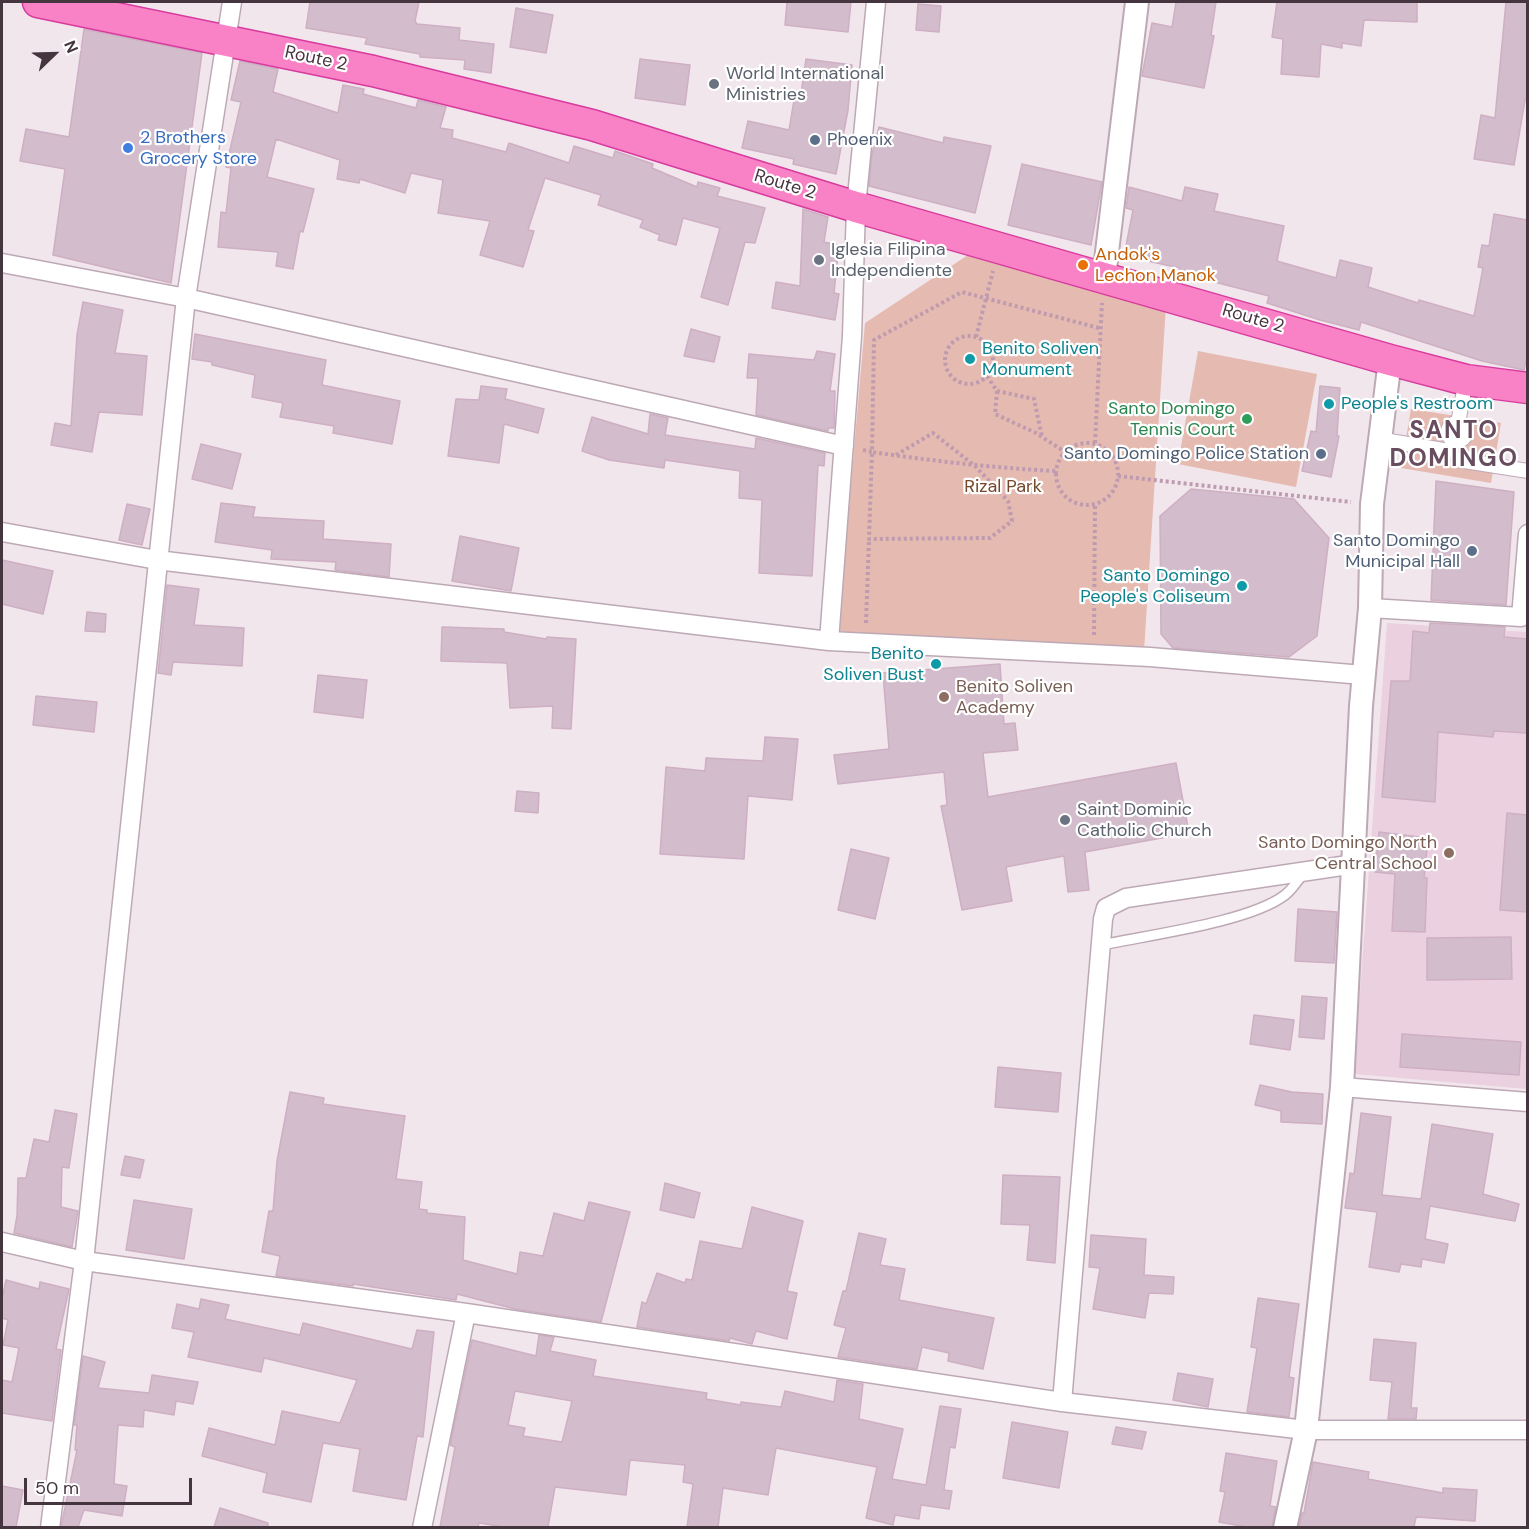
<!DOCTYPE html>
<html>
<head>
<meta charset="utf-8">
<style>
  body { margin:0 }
  #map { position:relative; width:1529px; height:1529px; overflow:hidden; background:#f2e6ed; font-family:"DM Sans",sans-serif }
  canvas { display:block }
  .frame { position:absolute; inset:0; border:3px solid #45353f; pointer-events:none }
  .north { position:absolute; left:24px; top:24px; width:60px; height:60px; -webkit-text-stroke:4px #fff; paint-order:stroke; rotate:67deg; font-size:16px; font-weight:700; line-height:24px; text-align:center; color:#45353f }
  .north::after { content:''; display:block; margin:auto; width:21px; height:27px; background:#45353f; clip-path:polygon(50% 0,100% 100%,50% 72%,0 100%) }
  .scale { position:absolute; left:24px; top:1478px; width:168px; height:27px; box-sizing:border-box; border:3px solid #45353f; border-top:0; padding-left:8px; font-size:18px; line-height:21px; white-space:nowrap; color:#45353f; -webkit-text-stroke:4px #fff; paint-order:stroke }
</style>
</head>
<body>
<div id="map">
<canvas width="1529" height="1529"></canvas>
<div class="frame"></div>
<div class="north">N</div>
<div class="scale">50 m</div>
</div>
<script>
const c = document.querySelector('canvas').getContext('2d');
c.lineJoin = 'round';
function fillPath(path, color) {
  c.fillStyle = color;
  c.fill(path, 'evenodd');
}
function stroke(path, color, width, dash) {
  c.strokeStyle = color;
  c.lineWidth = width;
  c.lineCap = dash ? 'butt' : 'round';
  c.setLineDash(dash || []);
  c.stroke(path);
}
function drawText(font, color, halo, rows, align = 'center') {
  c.font = font + ' "DM Sans",sans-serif';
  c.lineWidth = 4.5;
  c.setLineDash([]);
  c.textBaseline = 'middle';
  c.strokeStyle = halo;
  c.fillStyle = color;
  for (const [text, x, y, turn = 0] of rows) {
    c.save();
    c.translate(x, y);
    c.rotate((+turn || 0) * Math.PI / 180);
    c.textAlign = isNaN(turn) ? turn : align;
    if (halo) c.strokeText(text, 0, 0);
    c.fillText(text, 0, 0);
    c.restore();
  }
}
const education = new Path2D(`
  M 1387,623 L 1527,632 L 1527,1089 L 1354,1074 Z`);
const green = new Path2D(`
  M 977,249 L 1166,305 L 1144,651 L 838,634 L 865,323 Z
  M 1198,351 L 1317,374 L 1296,487 L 1178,464 Z
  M 1411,409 L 1501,423 L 1491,483 L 1401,468 Z`);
const building = new Path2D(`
  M 310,2 L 419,2 L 415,21 L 417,24 L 460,28 L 459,40 L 494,44 L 491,73 L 464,69 L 465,60 L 420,57 L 420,54 L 365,44 L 367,38 L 306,28 Z
  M 787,2 L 851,2 L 848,32 L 785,25 Z
  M 1176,2 L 1216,2 L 1211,35 L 1214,36 L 1204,88 L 1142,76 L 1152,23 L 1172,27 Z
  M 1277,2 L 1417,2 L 1417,22 L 1364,20 L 1361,46 L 1342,43 L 1342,48 L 1321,44 L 1319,77 L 1281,74 L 1283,39 L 1272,37 Z
  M 1506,2 L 1527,2 L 1527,100 L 1525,100 L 1514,165 L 1474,159 L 1481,115 L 1495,118 Z
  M 918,4 L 941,6 L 939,32 L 916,30 Z
  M 516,8 L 553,15 L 546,53 L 510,47 Z
  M 84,29 L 202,53 L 171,283 L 53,255 L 65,169 L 20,161 L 26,129 L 69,137 Z
  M 640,59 L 690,65 L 685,105 L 635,98 Z
  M 806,59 L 852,65 L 848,110 L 836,174 L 793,164 L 794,159 L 742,148 L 748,121 L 789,130 L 794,100 L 800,101 Z
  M 240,61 L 278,69 L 273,92 L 338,113 L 343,85 L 364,89 L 363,94 L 416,108 L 418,100 L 446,107 L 440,128 L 453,130 L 452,138 L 506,152 L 509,143 L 569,163 L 574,146 L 613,158 L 615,151 L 653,164 L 652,168 L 697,187 L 698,182 L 720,188 L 717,196 L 765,208 L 755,243 L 745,242 L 728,305 L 701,297 L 720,228 L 683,218 L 676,245 L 658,240 L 660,235 L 640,227 L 643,220 L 598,205 L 601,195 L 545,178 L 528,230 L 534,231 L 523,267 L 480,255 L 490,221 L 438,213 L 443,180 L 411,173 L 405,193 L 360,179 L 359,183 L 337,179 L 340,160 L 276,139 L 267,177 L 314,189 L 303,232 L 300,231 L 293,269 L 276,266 L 278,252 L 218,247 L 221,212 L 226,213 L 231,168 L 226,167 L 241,102 L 231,100 Z
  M 879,127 L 943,143 L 944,137 L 991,146 L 975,213 L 869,186 L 872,154 Z
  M 1022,164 L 1102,182 L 1091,245 L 1008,225 Z
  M 1129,187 L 1182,201 L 1185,187 L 1218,194 L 1214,211 L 1284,226 L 1277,261 L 1336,278 L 1340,260 L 1372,268 L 1368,287 L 1418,303 L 1419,300 L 1474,316 L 1483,268 L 1478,267 L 1482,245 L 1489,246 L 1494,214 L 1527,220 L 1527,357 L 1524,370 L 1482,361 L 1361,322 L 1359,330 L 1320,320 L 1267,303 L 1269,296 L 1179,273 L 1180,268 L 1124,256 L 1133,210 L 1126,208 Z
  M 803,209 L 828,217 L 824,242 L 839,245 L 834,293 L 839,294 L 835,320 L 772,308 L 776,282 L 800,286 Z
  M 83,302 L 123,310 L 115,353 L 147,356 L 142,415 L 99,412 L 92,452 L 51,445 L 55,423 L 71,426 L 77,335 Z
  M 691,329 L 720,337 L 714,362 L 684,356 Z
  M 195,334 L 326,360 L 322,385 L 400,401 L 392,444 L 333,433 L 334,426 L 280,417 L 283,403 L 252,397 L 255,375 L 212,365 L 212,362 L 192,359 Z
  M 817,351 L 835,354 L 830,391 L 835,391 L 834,428 L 828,428 L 828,431 L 756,415 L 758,378 L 747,378 L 749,354 L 814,360 Z
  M 481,386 L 507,389 L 505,399 L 544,409 L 538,433 L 504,424 L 499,463 L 448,456 L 456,399 L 479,400 Z
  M 1320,386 L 1340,388 L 1337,436 L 1339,436 L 1331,477 L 1302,471 L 1311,431 L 1316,432 Z
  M 650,414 L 668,418 L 665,435 L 755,449 L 756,438 L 825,453 L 824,466 L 818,465 L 812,576 L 759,573 L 762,500 L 739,498 L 740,471 L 665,460 L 664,468 L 609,460 L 582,451 L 592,417 L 648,434 Z
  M 201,444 L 241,454 L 232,489 L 192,479 Z
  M 1436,481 L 1514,492 L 1506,605 L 1431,600 Z
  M 1191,489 L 1294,499 L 1329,538 L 1317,636 L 1289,657 L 1173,648 L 1161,634 L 1160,516 Z
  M 221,503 L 255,507 L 253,517 L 324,521 L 323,539 L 391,544 L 389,577 L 335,570 L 336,562 L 271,559 L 272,550 L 215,542 Z
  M 127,504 L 150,509 L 142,545 L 119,540 Z
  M 460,536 L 519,548 L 511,591 L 452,581 Z
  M 2,560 L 53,571 L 43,614 L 2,604 Z
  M 167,585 L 199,589 L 194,625 L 244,628 L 242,666 L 173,662 L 171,675 L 158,673 Z
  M 87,612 L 106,614 L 105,632 L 85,631 Z
  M 1430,623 L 1505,627 L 1504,637 L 1527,639 L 1527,733 L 1494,731 L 1493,737 L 1438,732 L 1435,802 L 1382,797 L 1391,681 L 1410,681 L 1413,631 L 1429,633 Z
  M 442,627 L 504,629 L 504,632 L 546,639 L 547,637 L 576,639 L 571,729 L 552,728 L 553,706 L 510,708 L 507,663 L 441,661 Z
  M 1000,664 L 1004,724 L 1015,723 L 1018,750 L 983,753 L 988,797 L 1176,763 L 1189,833 L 1085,852 L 1089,890 L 1068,892 L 1064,856 L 1006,867 L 1012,901 L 962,910 L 941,806 L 947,805 L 944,772 L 838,784 L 834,755 L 889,749 L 883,673 Z
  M 318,675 L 367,680 L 363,718 L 314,712 Z
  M 36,696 L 97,702 L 94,732 L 33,725 Z
  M 765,737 L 798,739 L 792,800 L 748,796 L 744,859 L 660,854 L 666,767 L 705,771 L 706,758 L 763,761 Z
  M 517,791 L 539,793 L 538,813 L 515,811 Z
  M 1507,813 L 1527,815 L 1527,912 L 1500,910 Z
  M 1379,832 L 1428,838 L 1424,878 L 1427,878 L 1425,932 L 1392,931 L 1395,874 L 1375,872 Z
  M 851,849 L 889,858 L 875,919 L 838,910 Z
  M 1298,909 L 1337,912 L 1334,963 L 1295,961 Z
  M 1511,937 L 1512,979 L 1427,980 L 1427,938 Z
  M 1302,996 L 1327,998 L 1324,1039 L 1299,1037 Z
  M 1254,1015 L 1294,1020 L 1290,1050 L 1250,1044 Z
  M 1402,1034 L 1521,1042 L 1519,1075 L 1400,1067 Z
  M 998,1067 L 1061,1073 L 1058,1112 L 995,1107 Z
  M 1260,1085 L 1292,1092 L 1323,1094 L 1322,1124 L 1281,1122 L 1281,1111 L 1255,1105 Z
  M 290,1092 L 324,1098 L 323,1104 L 405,1116 L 396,1179 L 422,1182 L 419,1209 L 427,1210 L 427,1213 L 465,1217 L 463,1260 L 517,1274 L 520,1252 L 543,1256 L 554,1213 L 584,1221 L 589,1202 L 630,1212 L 601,1322 L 515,1309 L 457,1294 L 456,1300 L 353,1284 L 353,1286 L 276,1276 L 280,1256 L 262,1252 L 269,1211 L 273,1211 L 277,1161 Z
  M 55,1110 L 77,1114 L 69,1168 L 62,1167 L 61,1207 L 78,1211 L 72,1247 L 14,1233 L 17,1216 L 18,1178 L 26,1178 L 34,1139 L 49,1142 Z
  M 1361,1113 L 1391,1117 L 1382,1195 L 1421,1199 L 1432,1124 L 1493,1134 L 1483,1194 L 1519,1204 L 1515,1221 L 1430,1206 L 1425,1239 L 1448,1244 L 1444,1263 L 1422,1259 L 1421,1267 L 1401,1264 L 1399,1272 L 1369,1267 L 1377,1212 L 1345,1208 L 1350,1173 L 1354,1174 Z
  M 125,1156 L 144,1160 L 140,1178 L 121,1175 Z
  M 1003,1175 L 1060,1177 L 1055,1263 L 1027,1260 L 1030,1225 L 1001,1224 Z
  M 665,1183 L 700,1193 L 694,1218 L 660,1210 Z
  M 134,1200 L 192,1209 L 184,1259 L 126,1250 Z
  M 752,1207 L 803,1221 L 787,1291 L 797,1293 L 787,1339 L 756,1331 L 752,1344 L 730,1338 L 729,1341 L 637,1327 L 642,1302 L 646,1304 L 657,1273 L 685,1283 L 686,1279 L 692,1280 L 700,1241 L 742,1249 Z
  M 859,1233 L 886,1239 L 880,1265 L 905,1269 L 899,1300 L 994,1318 L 983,1369 L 948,1361 L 949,1353 L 922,1347 L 917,1369 L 838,1357 L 846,1328 L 834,1325 L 843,1291 L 846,1291 Z
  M 1091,1235 L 1146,1239 L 1144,1275 L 1174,1277 L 1173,1294 L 1149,1293 L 1145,1318 L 1093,1309 L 1100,1268 L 1089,1267 Z
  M 6,1280 L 39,1289 L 40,1282 L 69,1289 L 56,1349 L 61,1350 L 52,1421 L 2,1413 L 2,1380 L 12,1382 L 19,1348 L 3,1345 L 8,1320 L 2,1318 L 2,1299 Z
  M 1258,1298 L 1299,1304 L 1289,1377 L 1294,1378 L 1289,1417 L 1247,1412 L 1257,1348 L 1251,1347 Z
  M 201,1299 L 229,1305 L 225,1319 L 300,1335 L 303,1323 L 412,1349 L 417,1330 L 434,1332 L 423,1437 L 417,1436 L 406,1500 L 353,1491 L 360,1449 L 323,1443 L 311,1502 L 263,1492 L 267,1473 L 202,1456 L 209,1428 L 275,1445 L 282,1411 L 340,1423 L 357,1380 L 264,1358 L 261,1372 L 188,1357 L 194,1332 L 172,1328 L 177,1304 L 199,1309 Z
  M 539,1335 L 554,1337 L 550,1351 L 596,1360 L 593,1376 L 707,1393 L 706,1399 L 741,1405 L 741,1402 L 781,1407 L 785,1391 L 834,1402 L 837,1380 L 863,1384 L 859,1419 L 903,1429 L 892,1479 L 926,1485 L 940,1406 L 961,1409 L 955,1448 L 950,1447 L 944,1490 L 952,1491 L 949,1509 L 921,1505 L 919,1519 L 895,1515 L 893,1525 L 866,1518 L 877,1467 L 776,1448 L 768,1495 L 723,1488 L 718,1527 L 687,1527 L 693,1484 L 683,1482 L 685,1465 L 630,1460 L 626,1495 L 555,1487 L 548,1527 L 504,1527 L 479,1523 L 478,1527 L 440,1527 L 455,1447 L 450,1445 L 472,1340 L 536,1356 ZM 515,1391 L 572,1401 L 562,1442 L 523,1436 L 525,1428 L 508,1425 Z
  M 1374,1339 L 1416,1343 L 1411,1408 L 1417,1408 L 1416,1419 L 1388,1419 L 1392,1382 L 1370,1380 Z
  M 83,1356 L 105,1362 L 98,1388 L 149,1393 L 152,1375 L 198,1382 L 193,1404 L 176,1401 L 174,1415 L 144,1410 L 143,1427 L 118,1425 L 114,1484 L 127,1486 L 122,1516 L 84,1510 L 78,1527 L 61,1527 L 77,1450 L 75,1450 L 77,1425 L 74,1425 Z
  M 1178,1373 L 1213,1379 L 1208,1407 L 1173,1400 Z
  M 1012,1422 L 1068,1432 L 1059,1488 L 1003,1478 Z
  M 1116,1427 L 1146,1432 L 1142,1449 L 1112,1444 Z
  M 1226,1453 L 1277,1461 L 1270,1506 L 1276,1507 L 1272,1527 L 1247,1527 L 1219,1522 L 1225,1492 L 1220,1491 Z
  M 1313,1462 L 1369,1472 L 1368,1479 L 1443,1493 L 1443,1488 L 1477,1490 L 1475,1521 L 1416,1517 L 1414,1527 L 1299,1527 L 1302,1513 L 1304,1513 Z
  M 2,1486 L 23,1490 L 16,1527 L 2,1527 Z
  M 220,1508 L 268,1523 L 268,1527 L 214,1527 Z`);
const path = new Path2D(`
  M945 360a24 24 0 1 1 48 0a24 24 0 1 1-48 0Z
  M 976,337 L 993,271
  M 987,376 L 997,391 L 995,414 L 1036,433 L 1065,452
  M 997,391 L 1034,399 L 1042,437
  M 1095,443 L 1102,303
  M1056 474a31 31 0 1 1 62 0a31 31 0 1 1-62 0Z
  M 863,450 L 872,452 L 874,340 L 962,292 L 1099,328
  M 896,455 L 933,433 L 975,466 L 1008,501 L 1012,521 L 990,538 L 869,539 L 872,452 C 933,461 994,468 1056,471
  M 1118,476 L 1351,502
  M 866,623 L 869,539
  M 1094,635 L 1095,504`);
const service = new Path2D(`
  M 1102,945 C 1148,935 1250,922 1285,895 C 1292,890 1297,881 1303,874`);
const pedestrian = new Path2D(`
  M 1458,423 L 1466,380
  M1448 432a9 9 0 1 1 18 0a9 9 0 1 1-18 0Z
  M 1378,439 L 1449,451
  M 1458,460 L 1528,471`);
const minor = new Path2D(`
  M 2,263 L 186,298 L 844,446
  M 2,532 L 157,560 L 829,641 L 1150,657 L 1363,675
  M 1370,608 L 1521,617 L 1528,534
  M 829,641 L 852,336 L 856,207 L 876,2
  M 1342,1087 L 1528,1102
  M 2,1242 L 84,1261 L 466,1313 L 1062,1402 L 1306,1430 L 1528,1430
  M 1062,1402 L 1103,919 L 1106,908 L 1126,898 L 1355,864
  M 50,1528 L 84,1261 L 186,298 L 232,2
  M 422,1528 L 466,1313`);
const tertiary = new Path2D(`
  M 1104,277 L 1137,2
  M 1285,1528 L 1306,1430 L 1342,1087 L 1361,706 L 1370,608 L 1372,504 L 1390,360`);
const trunk = new Path2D(`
  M 38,2 L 373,71 L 592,125 L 856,207 L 1390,360 L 1466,380 L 1528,388`);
const markers = [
  [714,84,6,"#6b7280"],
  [815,140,6,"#5c6f8a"],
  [128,148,6,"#3f7fe0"],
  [819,260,6,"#6b7280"],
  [1083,265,6,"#e8710a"],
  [970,359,6,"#0f9aa8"],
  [1329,404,6,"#0f9aa8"],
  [1247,419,6,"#2e9e5b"],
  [1321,454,6,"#5c6f8a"],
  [1472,551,6,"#5c6f8a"],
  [1242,586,6,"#0f9aa8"],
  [936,664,6,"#0f9aa8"],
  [944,697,6,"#8d6e63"],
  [1065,820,6,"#6b7280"],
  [1449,853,6,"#8d6e63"]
];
const streetNames = [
  ["Route 2",316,59,12],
  ["Route 2",785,185,17],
  ["Route 2",1253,319,16]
];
const worshipNames = [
  ["World International",726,74],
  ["Ministries",726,95],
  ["Iglesia Filipina",831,250],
  ["Independiente",831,271],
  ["Saint Dominic",1077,810],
  ["Catholic Church",1077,831]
];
const shopNames = [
  ["2 Brothers",140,138],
  ["Grocery Store",140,159]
];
const serviceNames = [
  ["Phoenix",827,140,"left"],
  ["Santo Domingo Police Station",1309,454],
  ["Santo Domingo",1460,541],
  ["Municipal Hall",1460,562]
];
const foodNames = [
  ["Andok's",1095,255],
  ["Lechon Manok",1095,276]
];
const cultureNames = [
  ["Benito Soliven",982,349],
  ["Monument",982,370],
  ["People's Restroom",1341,404],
  ["Santo Domingo",1230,576,"right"],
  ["People's Coliseum",1230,597,"right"],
  ["Benito",924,654,"right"],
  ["Soliven Bust",924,675,"right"]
];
const leisureNames = [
  ["Santo Domingo",1235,409],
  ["Tennis Court",1235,430]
];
const parkNames = [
  ["Rizal Park",1003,487]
];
const educationNames = [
  ["Benito Soliven",956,687],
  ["Academy",956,708],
  ["Santo Domingo North",1437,843,"right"],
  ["Central School",1437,864,"right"]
];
const districtNames = [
  ["SANTO",1454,432],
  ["DOMINGO",1454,460]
];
fillPath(education, '#ebd0df');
fillPath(green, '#e5bab0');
fillPath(building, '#d3bccb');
stroke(building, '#ceafc3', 1.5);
stroke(service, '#bda9b5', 12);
stroke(pedestrian, '#bda9b5', 16);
stroke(minor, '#bda9b5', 21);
stroke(tertiary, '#bda9b5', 26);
stroke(trunk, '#d73b9d', 33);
stroke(path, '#bf9bb0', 4, [3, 3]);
stroke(service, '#fff', 9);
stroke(pedestrian, '#fff', 14);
stroke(minor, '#fff', 18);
stroke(tertiary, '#fff', 22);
stroke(trunk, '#f981c6', 30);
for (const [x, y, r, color] of markers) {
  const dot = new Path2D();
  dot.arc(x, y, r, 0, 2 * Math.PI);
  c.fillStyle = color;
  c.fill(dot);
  stroke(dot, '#fff', 2);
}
drawText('18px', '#45353f', '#fff', streetNames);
drawText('18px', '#5b616d', '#fff', worshipNames, 'left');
drawText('18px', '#366cbe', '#fff', shopNames, 'left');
drawText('18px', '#4e5e75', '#fff', serviceNames, 'right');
drawText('18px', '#c56008', '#fff', foodNames, 'left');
drawText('18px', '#0d838f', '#fff', cultureNames, 'left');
drawText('18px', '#27864d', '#fff', leisureNames, 'right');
drawText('18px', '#74462b', '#fff', parkNames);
drawText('18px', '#785e54', '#fff', educationNames, 'left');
c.letterSpacing = '1.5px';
drawText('bold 24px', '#674d5e', '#fff', districtNames);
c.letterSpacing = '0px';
</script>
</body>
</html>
